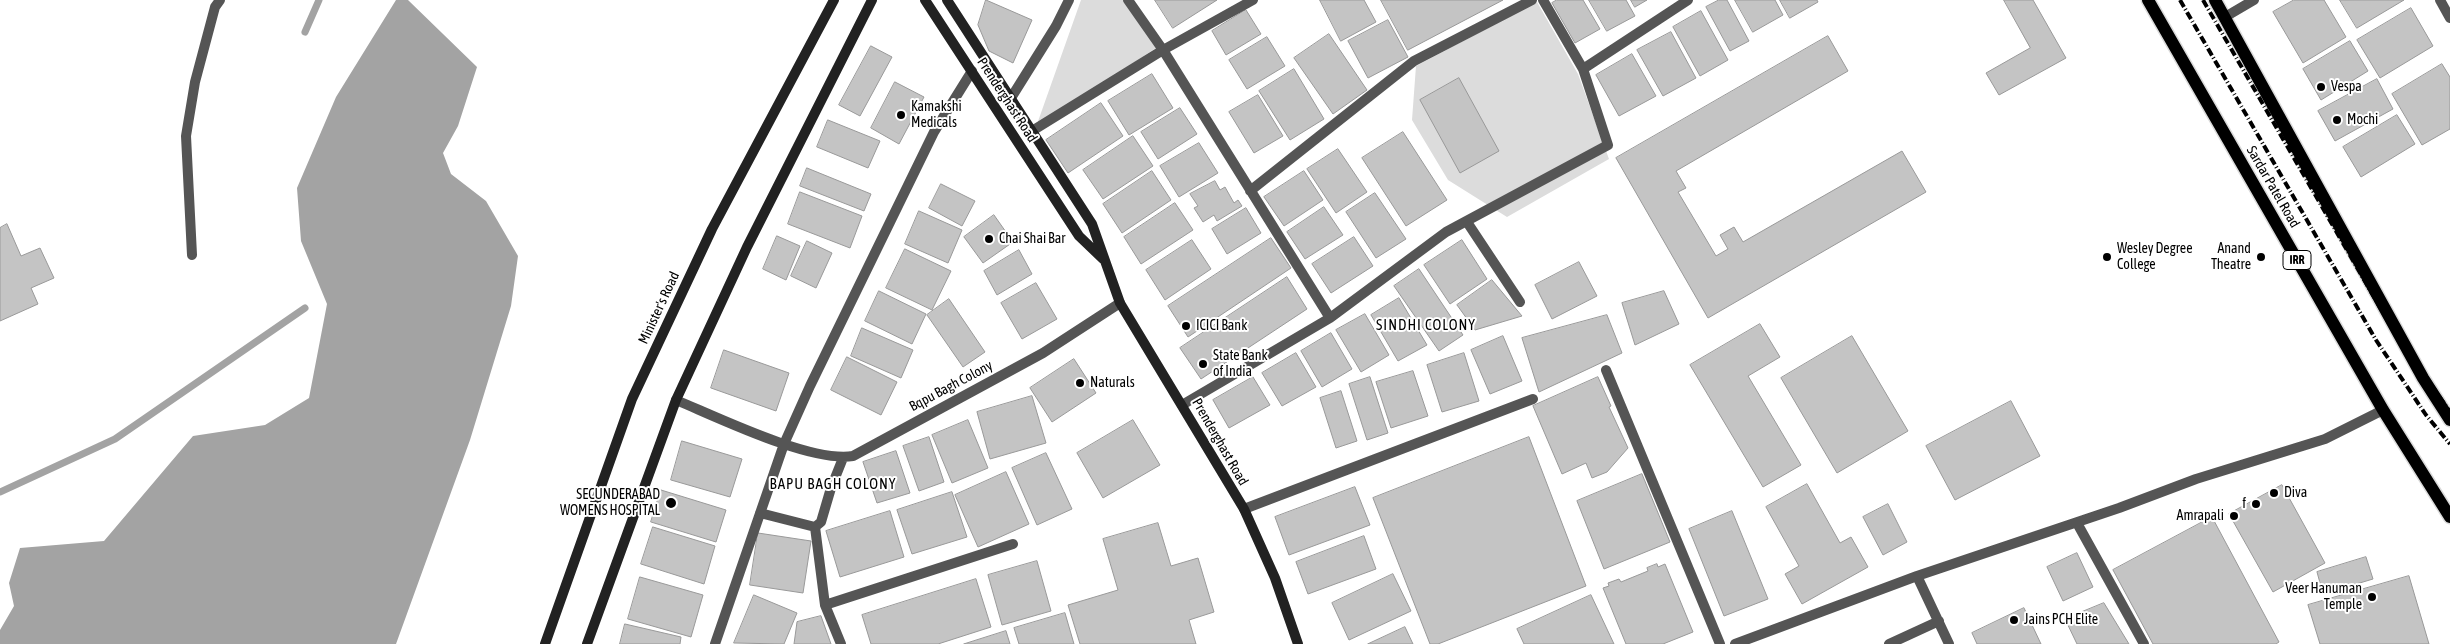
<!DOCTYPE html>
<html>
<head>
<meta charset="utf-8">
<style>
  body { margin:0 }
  canvas { display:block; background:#fff }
</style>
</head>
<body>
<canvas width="2450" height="644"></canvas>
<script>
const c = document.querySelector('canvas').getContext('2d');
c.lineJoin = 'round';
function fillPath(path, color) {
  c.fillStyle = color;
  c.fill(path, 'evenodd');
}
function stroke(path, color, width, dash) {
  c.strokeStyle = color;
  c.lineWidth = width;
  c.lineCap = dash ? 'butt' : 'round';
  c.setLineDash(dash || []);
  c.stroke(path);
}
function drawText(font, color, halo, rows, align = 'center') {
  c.font = font + ' "Asap Condensed",sans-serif';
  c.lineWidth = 4;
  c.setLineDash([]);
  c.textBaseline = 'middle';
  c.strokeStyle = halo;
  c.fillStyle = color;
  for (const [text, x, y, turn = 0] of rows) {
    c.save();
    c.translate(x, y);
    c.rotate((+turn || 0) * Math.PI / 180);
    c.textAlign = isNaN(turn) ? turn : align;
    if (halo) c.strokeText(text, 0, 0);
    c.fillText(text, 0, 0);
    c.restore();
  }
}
const green = new Path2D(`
  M 1081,0 L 1128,0 L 1159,46 L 1036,127 Z
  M 1537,2 L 1578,74 L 1609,159 L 1507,217 L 1448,180 L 1412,120 L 1416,66 Z`);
const water = new Path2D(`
  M 396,0 L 408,0 L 477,67 L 458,126 L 443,153 L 451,174 L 486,201 L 518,256 L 511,306 L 470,440 L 396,644 L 0,644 L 0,630 L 14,606 L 9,583 L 20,548 L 104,541 L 193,436 L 265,425 L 309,398 L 327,304 L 301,241 L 297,188 L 336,97 Z`);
const stream = new Path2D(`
  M 305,32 L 319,0
  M 0,492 L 115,439 L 305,308`);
const building = new Path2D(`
  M 986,0 L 1032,20 L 1013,63 L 989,51 L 978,25 Z
  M 1155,0 L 1217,0 L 1173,28 Z
  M 1320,0 L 1364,0 L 1376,22 L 1341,41 Z
  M 1381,0 L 1503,0 L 1408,50 Z
  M 1557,0 L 1583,0 L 1600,29 L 1575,43 L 1552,3 Z
  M 1589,0 L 1626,0 L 1635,16 L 1607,31 Z
  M 1631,0 L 1647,0 L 1635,7 Z
  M 1719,0 L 1727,0 L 1749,41 L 1730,51 L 1706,7 Z
  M 1735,0 L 1775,0 L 1783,15 L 1753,32 Z
  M 1780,0 L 1817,0 L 1818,2 L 1790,18 Z
  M 2004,0 L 2033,0 L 2066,58 L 1999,95 L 1986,73 L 2030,48 Z
  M 2294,0 L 2324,0 L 2346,37 L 2303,63 L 2273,12 Z
  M 2340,0 L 2404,0 L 2357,28 Z
  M 2411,8 L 2433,46 L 2380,78 L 2357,40 Z
  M 1246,10 L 1261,34 L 1226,55 L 1212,31 Z
  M 1701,11 L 1728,60 L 1700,76 L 1673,27 Z
  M 1388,20 L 1408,57 L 1368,78 L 1348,41 Z
  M 1671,32 L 1696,78 L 1663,96 L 1637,50 Z
  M 1329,34 L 1367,90 L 1333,114 L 1294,58 Z
  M 1828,36 L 1848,71 L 1676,171 L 1686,188 L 1678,192 L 1716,256 L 1728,249 L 1720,235 L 1734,227 L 1743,242 L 1902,151 L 1926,192 L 1708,318 L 1616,158 Z
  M 1267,37 L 1285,66 L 1247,89 L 1229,60 Z
  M 2350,41 L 2368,71 L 2321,100 L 2303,69 Z
  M 871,46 L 892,57 L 860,116 L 839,105 Z
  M 1632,54 L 1656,96 L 1619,116 L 1596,75 Z
  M 2442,64 L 2450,77 L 2450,129 L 2422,145 L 2392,94 Z
  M 1294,69 L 1324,119 L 1290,140 L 1259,91 Z
  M 1152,74 L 1173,108 L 1129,135 L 1108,101 Z
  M 1459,78 L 1499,151 L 1460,173 L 1420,100 Z
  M 2377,79 L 2393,109 L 2335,141 L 2318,111 Z
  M 895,82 L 924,97 L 899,144 L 871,128 Z
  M 1258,95 L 1283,136 L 1254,153 L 1229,112 Z
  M 1101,103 L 1123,136 L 1068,173 L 1046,140 Z
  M 1180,108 L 1197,134 L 1158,159 L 1141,132 Z
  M 2397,115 L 2415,144 L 2361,177 L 2343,147 Z
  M 828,120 L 880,141 L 868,168 L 817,147 Z
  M 1403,132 L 1447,200 L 1406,226 L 1362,158 Z
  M 1133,136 L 1153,166 L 1103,199 L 1083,170 Z
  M 1199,143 L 1218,173 L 1179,197 L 1160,166 Z
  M 1338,149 L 1367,192 L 1336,213 L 1307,169 Z
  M 807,168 L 871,194 L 864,211 L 800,186 Z
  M 1152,171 L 1171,200 L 1122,233 L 1103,204 Z
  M 1304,171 L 1323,200 L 1284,226 L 1264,197 Z
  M 1215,181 L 1220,190 L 1225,187 L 1234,203 L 1238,200 L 1242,206 L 1217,221 L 1214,215 L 1203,222 L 1194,208 L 1198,206 L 1190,194 Z
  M 941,184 L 975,201 L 962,226 L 929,208 Z
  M 800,192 L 862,216 L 850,248 L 788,224 Z
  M 1375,193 L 1406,239 L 1376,258 L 1346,212 Z
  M 1175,203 L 1193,230 L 1141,264 L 1124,237 Z
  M 1324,207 L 1343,235 L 1305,259 L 1287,232 Z
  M 1246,208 L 1261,233 L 1227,254 L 1212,229 Z
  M 919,211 L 962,230 L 948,263 L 905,244 Z
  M 994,215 L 1013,242 L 983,263 L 964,237 Z
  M 7,224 L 21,256 L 40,248 L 54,278 L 31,288 L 38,304 L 0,321 L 0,228 Z
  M 777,236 L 800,246 L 786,280 L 763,269 Z
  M 1354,237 L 1373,266 L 1331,293 L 1312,264 Z
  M 1271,238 L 1291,268 L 1188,337 L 1168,306 Z
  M 1192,240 L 1211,269 L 1165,300 L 1146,270 Z
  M 1462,240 L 1487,279 L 1450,304 L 1424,265 Z
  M 807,241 L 832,253 L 816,288 L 791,276 Z
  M 905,249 L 951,271 L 932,310 L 886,288 Z
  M 1019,250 L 1032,274 L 997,295 L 984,271 Z
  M 1579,262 L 1597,296 L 1552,319 L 1535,285 Z
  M 1419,269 L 1463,335 L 1439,351 L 1394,286 Z
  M 1287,277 L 1307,309 L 1201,379 L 1180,348 Z
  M 1492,280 L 1522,316 L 1475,330 L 1457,305 Z
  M 1036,283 L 1057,319 L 1022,339 L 1001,303 Z
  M 879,291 L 926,314 L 912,344 L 865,321 Z
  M 1664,291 L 1679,324 L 1635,345 L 1622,303 Z
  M 1399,298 L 1427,345 L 1398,361 L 1371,315 Z
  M 949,299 L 985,352 L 963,367 L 927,315 Z
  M 1365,314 L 1389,355 L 1361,372 L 1336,330 Z
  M 1607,315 L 1622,353 L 1539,392 L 1522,338 Z
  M 1760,324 L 1780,357 L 1748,376 L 1801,465 L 1763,487 L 1690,365 Z
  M 862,328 L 913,350 L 901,378 L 851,356 Z
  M 1331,333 L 1352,369 L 1322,387 L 1301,351 Z
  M 1503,336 L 1522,381 L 1490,394 L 1471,350 Z
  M 1852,336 L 1908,431 L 1837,473 L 1781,378 Z
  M 724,350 L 789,373 L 776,411 L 711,388 Z
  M 1296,353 L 1316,387 L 1282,406 L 1262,373 Z
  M 1464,353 L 1479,401 L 1442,412 L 1427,365 Z
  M 847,357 L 897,382 L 881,415 L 831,390 Z
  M 1074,359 L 1096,393 L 1052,422 L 1030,388 Z
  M 1413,371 L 1428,416 L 1391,428 L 1376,382 Z
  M 1253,377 L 1270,405 L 1229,428 L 1213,400 Z
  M 1370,377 L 1388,433 L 1367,440 L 1349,384 Z
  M 1598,377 L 1611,406 L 1609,407 L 1628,448 L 1607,472 L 1592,478 L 1586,463 L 1562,474 L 1533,406 Z
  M 1341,391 L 1357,441 L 1336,448 L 1320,398 Z
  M 1032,396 L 1046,443 L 990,459 L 977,412 Z
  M 2011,401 L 2040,456 L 1955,500 L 1926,446 Z
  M 968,420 L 988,468 L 952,483 L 932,435 Z
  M 1133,420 L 1160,465 L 1103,498 L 1077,453 Z
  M 929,437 L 944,482 L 919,491 L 903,446 Z
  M 1529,437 L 1586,586 L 1438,644 L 1430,644 L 1373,498 Z
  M 682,441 L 742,459 L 730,497 L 671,480 Z
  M 896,451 L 910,493 L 877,503 L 863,462 Z
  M 1046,453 L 1072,509 L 1037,525 L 1012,468 Z
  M 1006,472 L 1029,524 L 978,547 L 955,495 Z
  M 1642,474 L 1670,542 L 1604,569 L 1577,501 Z
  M 1807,484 L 1840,543 L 1851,537 L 1868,567 L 1802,604 L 1785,574 L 1799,566 L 1766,507 Z
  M 2282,485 L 2325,563 L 2273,592 L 2229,514 Z
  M 1355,487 L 1370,525 L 1289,555 L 1275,517 Z
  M 661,490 L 726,510 L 716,542 L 651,522 Z
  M 952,492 L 967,537 L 912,554 L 897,510 Z
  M 1888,504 L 1907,542 L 1883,555 L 1863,517 Z
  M 890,511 L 904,557 L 840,577 L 826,531 Z
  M 1732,511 L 1768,599 L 1724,616 L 1689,529 Z
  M 2212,517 L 2279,642 L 2276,644 L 2153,644 L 2113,570 Z
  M 1158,523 L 1171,566 L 1198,558 L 1214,612 L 1189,620 L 1196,644 L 1080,644 L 1068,605 L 1118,590 L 1103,539 Z
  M 653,527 L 715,546 L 704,584 L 641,564 Z
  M 758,533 L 811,541 L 803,593 L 750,585 Z
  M 1364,536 L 1376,569 L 1308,594 L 1296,562 Z
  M 2077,553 L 2093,587 L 2063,601 L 2047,567 Z
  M 2366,557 L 2373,579 L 2323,594 L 2317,572 Z
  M 1037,561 L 1051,611 L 1002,625 L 988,575 Z
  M 1657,564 L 1658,567 L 1665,564 L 1693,632 L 1663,644 L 1626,644 L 1603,588 L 1609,586 L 1608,583 L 1619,579 L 1621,582 L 1648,571 L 1647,568 Z
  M 1393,574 L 1411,611 L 1349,640 L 1332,603 Z
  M 2409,576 L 2429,644 L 2320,644 L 2308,605 Z
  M 640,577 L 703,595 L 691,637 L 628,619 Z
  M 976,579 L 991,627 L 938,644 L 871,644 L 862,615 Z
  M 754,595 L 797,613 L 784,644 L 734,643 Z
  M 1591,595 L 1614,644 L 1524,644 L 1517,629 Z
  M 2104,603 L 2129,644 L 2077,644 L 2065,619 Z
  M 2024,608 L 2041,644 L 1977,644 L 1972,633 Z
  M 1065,613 L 1074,644 L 1019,644 L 1014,628 Z
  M 821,616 L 831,644 L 794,644 L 797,622 Z
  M 625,624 L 681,637 L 680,644 L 620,644 Z
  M 1405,627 L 1413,644 L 1368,644 Z
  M 1006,631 L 1010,644 L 964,644 Z`);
const street = new Path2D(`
  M 1128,0 L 1163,50 L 1330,318
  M 2440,0 L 2450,18
  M 2225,17 L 2254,0
  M 1583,69 L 1688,0
  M 1011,98 L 1056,26 L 1069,0
  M 1032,131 L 1163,50 L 1253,0
  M 1250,191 L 1414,61 L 1532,0
  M 1467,222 L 1520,302
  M 192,255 L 186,136 L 195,82 L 215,7 L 220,0
  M 1606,370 L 1720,644
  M 676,400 C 717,417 811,463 853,456 L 1043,353 L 1120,303
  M 1182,405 L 1330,318 L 1446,232 L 1608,145 L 1583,69 L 1543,0
  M 1244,509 L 1533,399
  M 760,513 L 815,527
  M 2077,523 L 2144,644
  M 1917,576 L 1949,644
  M 825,605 L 1013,544
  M 715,644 L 784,444 L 810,386 L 934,132 L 972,71
  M 841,644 L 825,605 L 815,527 L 821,522 L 831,488 L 843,458
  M 1735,644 L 1917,576 L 2119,508 L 2196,479 L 2325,439 L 2383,410
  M 1889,644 L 1939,621`);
const secondary = new Path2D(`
  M 925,0 L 1079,236 L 1103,259
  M 947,0 L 1092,224 L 1120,303 L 1244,509 L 1275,578 L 1298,644
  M 545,644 L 632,399 L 712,229 L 834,0
  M 587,644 L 676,400 L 747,247 L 872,0`);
const primary = new Path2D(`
  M 2148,0 L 2383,410 L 2450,517
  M 2215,0 L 2423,378 L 2450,420`);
const rail = new Path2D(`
  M 2180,0 L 2376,340 L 2426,415 L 2450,444
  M 2203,0 L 2393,330 L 2450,412`);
const markers = [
  [2321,87,5,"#000"],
  [901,115,5,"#000"],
  [2337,120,5,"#000"],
  [989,239,5,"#000"],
  [2107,257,5,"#000"],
  [2261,257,5,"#000"],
  [1186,326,5,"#000"],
  [1203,364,5,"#000"],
  [1080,383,5,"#000"],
  [2274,493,5,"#000"],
  [671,503,6,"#000"],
  [2256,504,5,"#000"],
  [2234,516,5,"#000"],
  [2372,597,5,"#000"],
  [2014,620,5,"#000"]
];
const shields = [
  [2297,260,28]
];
const shieldNames = [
  ["IRR",2297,260]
];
const poiNames = [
  ["Vespa",2331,87],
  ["Kamakshi",911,107],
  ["Medicals",911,123],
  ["Mochi",2347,120],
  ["Chai Shai Bar",999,239],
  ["Wesley Degree",2117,249],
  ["College",2117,265],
  ["Anand",2251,249,"right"],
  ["Theatre",2251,265,"right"],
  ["ICICI Bank",1196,326],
  ["State Bank",1213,356],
  ["of India",1213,372],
  ["Naturals",1090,383],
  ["Diva",2284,493],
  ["SECUNDERABAD",660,495,"right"],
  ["WOMENS HOSPITAL",660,511,"right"],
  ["f",2246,504,"right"],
  ["Amrapali",2224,516,"right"],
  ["Veer Hanuman",2362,589,"right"],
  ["Temple",2362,605,"right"],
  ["Jains PCH Elite",2024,620]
];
const streetNames = [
  ["Prenderghast Road",1007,100,57],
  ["Sardar Patel Road",2273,187,60],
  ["Minister's Road",659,308,-65],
  ["Bqpu Bagh Colony",951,386,-28],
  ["Prenderghast Road",1220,442,60]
];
const neighbourhoodNames = [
  ["SINDHI COLONY",1426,325],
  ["BAPU BAGH COLONY",833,484]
];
fillPath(green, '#dcdcdc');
fillPath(water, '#a3a3a3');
stroke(stream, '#a3a3a3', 7);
fillPath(building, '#c4c4c4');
stroke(building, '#999', 1);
stroke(primary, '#dbdbdb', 15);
stroke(street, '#555', 10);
stroke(secondary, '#222', 10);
stroke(primary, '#000', 12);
stroke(rail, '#000', 4, [8, 2.5, 1, 2.5]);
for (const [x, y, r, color] of markers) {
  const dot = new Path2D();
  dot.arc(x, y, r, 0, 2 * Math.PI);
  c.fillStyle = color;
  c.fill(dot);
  stroke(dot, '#fff', 2);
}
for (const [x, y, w] of shields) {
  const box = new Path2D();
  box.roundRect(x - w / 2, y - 9.5, w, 19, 4);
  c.fillStyle = '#fff';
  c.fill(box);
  stroke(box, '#000', 1);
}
drawText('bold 12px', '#000', null, shieldNames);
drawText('14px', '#000', '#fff', poiNames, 'left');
drawText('14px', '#000', '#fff', streetNames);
c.letterSpacing = '1px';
drawText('15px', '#000', '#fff', neighbourhoodNames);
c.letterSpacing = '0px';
</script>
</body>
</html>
